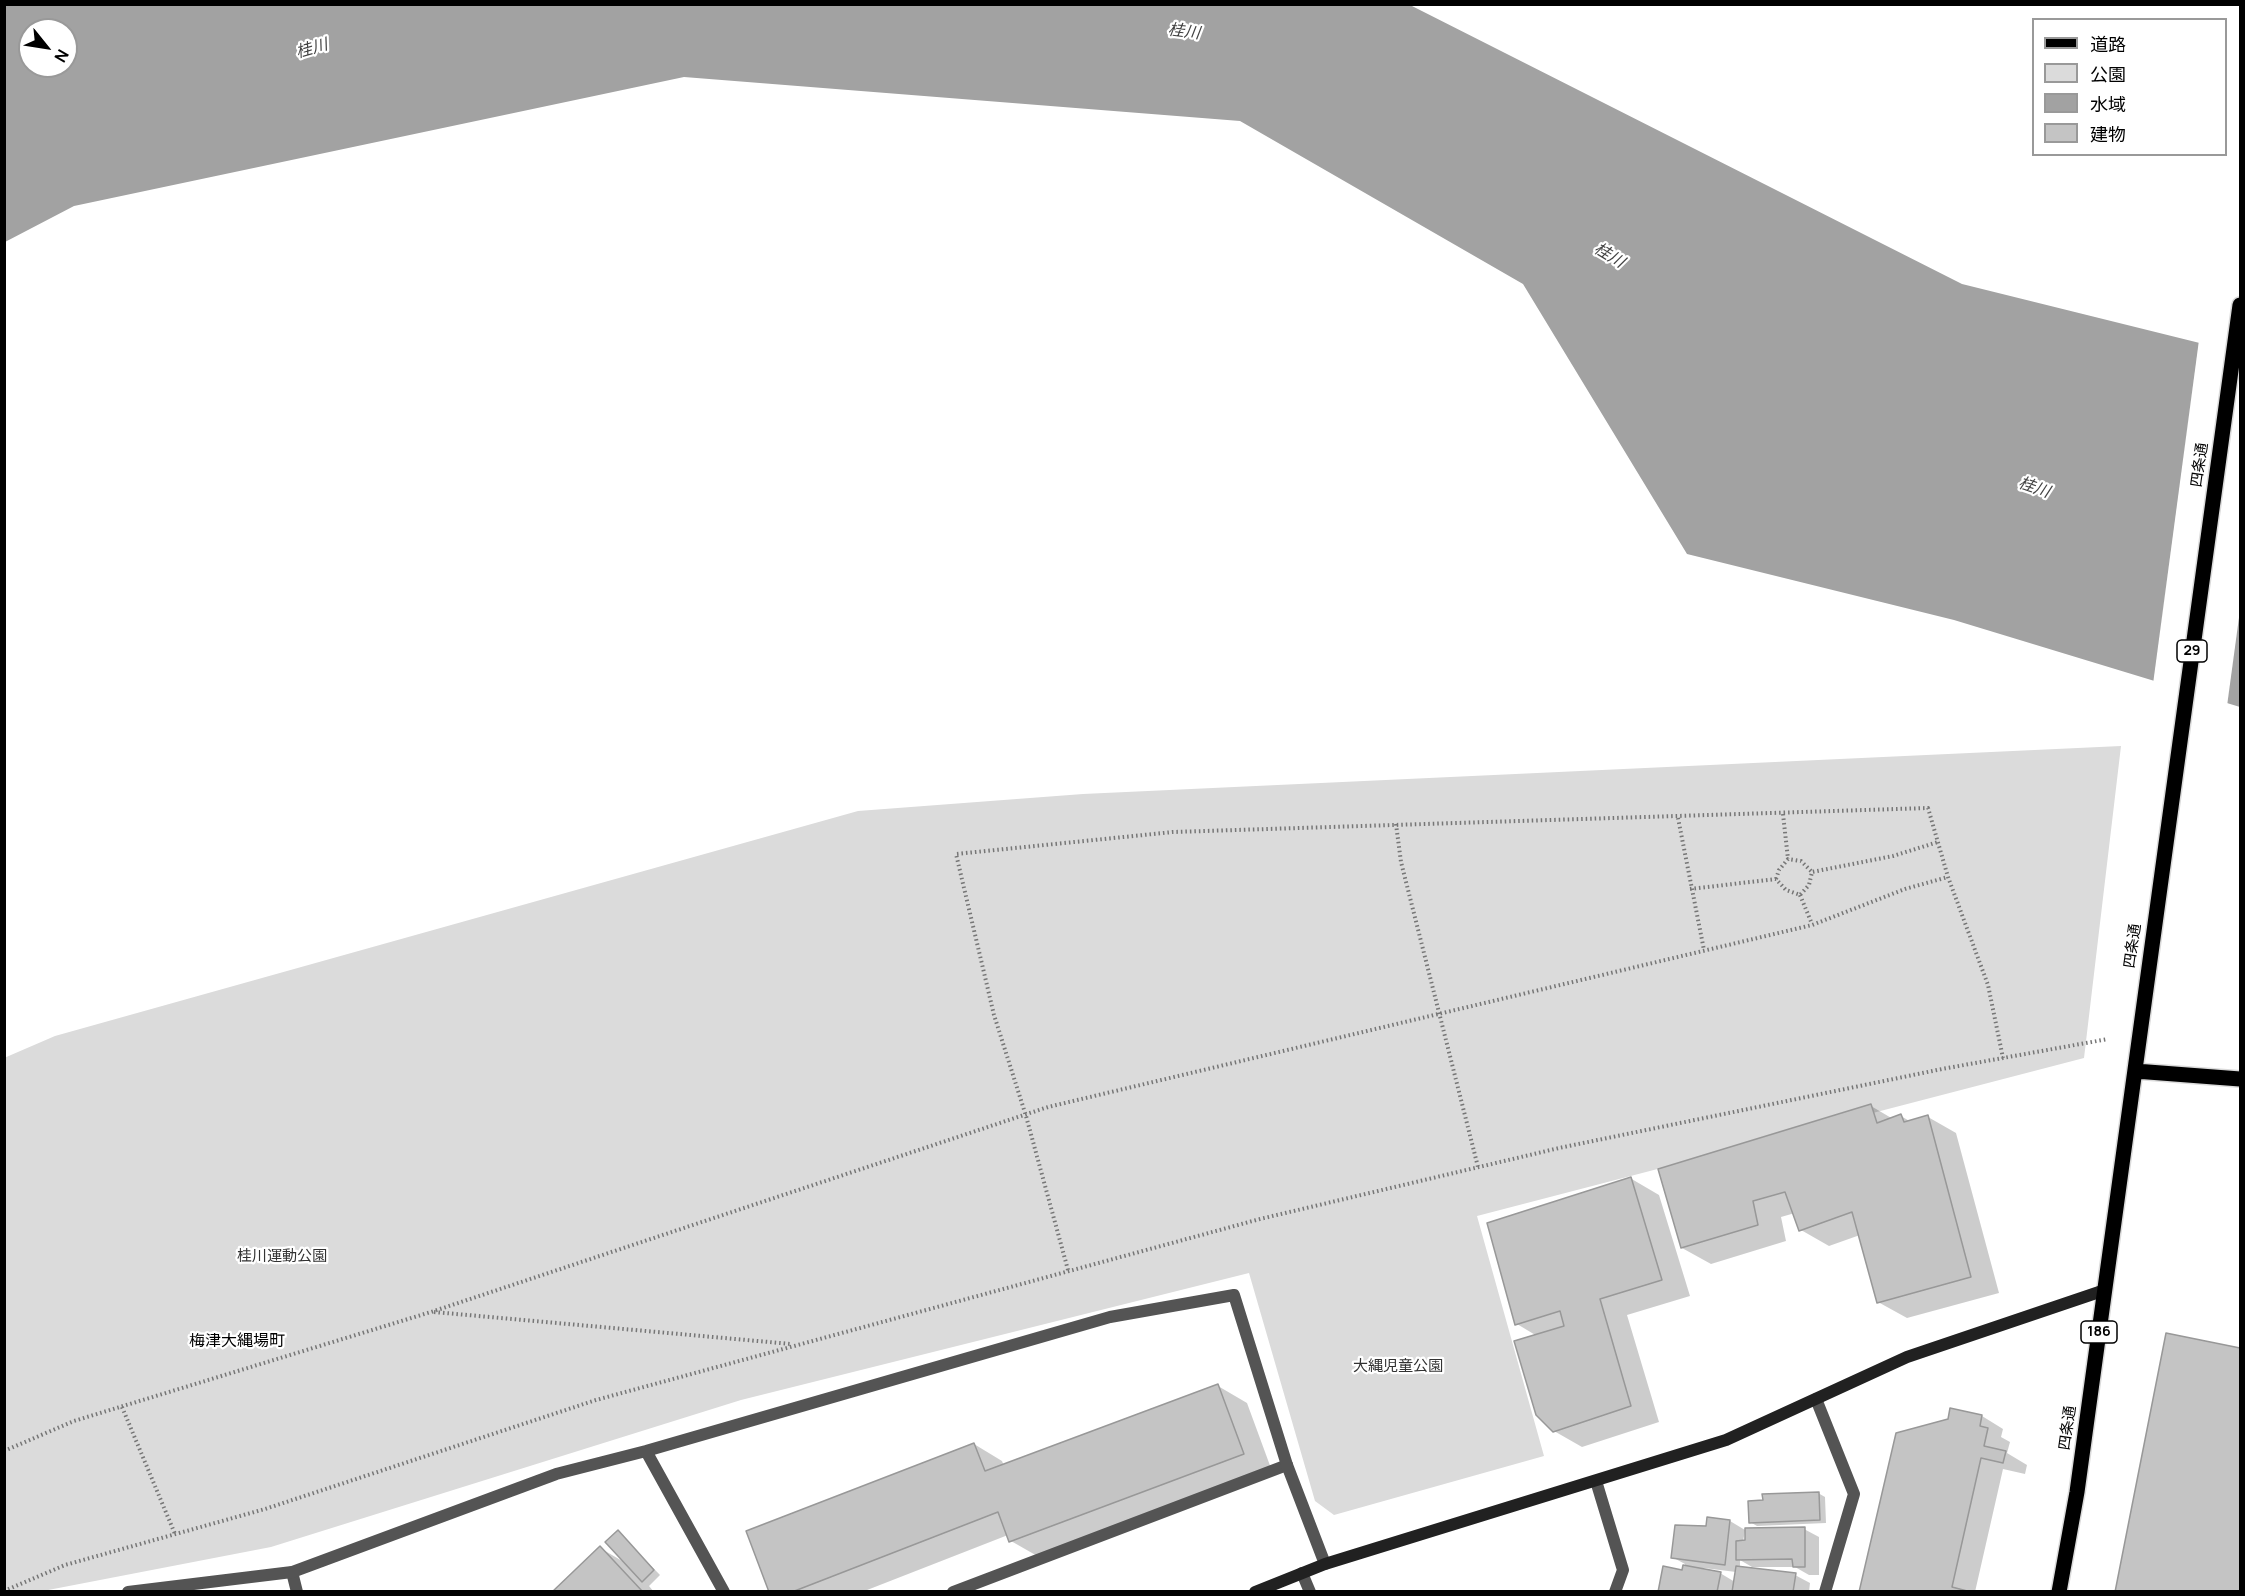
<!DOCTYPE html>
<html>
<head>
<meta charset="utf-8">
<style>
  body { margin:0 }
  #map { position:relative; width:2245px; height:1596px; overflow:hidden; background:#fff; font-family:Manrope,"Noto Sans JP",sans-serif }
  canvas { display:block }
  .frame { position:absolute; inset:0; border:6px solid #000; pointer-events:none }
  .legend { position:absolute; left:2032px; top:18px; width:195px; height:138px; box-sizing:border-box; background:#fff; border:2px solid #999; margin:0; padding:8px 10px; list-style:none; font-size:18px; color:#000 }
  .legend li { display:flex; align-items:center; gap:12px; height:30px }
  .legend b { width:30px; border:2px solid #999 }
  .north { position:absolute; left:18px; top:18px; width:60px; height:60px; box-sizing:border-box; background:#fff; border:2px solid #999; border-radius:50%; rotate:120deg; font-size:16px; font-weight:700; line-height:24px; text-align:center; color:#000 }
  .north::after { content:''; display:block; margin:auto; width:21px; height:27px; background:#000; clip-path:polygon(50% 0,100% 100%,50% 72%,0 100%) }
</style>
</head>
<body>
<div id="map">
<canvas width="2245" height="1596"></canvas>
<div class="frame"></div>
<ul class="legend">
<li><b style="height:8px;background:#000"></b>道路</li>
<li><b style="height:16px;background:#dbdbdb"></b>公園</li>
<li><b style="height:16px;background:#a2a2a2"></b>水域</li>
<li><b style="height:16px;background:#c4c4c4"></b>建物</li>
</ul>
<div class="north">N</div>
</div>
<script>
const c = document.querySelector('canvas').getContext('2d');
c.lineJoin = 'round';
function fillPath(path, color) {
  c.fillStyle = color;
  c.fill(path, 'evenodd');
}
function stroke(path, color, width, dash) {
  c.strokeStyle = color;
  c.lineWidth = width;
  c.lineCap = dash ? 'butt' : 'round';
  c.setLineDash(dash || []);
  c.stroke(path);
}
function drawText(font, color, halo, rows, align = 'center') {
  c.font = font + ' Manrope,"Noto Sans JP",sans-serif';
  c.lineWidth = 4.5;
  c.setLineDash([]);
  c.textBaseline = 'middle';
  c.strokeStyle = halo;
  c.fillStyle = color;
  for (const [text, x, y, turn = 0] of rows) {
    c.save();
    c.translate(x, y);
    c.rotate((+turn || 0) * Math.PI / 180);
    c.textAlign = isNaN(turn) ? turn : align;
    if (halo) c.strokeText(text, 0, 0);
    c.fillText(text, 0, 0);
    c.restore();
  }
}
const green = new Path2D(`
  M 2121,746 L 2084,1058 L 1477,1216 L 1544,1456 L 1334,1515 L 1315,1501 L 1249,1273 L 741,1400 L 271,1547 L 43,1591 L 5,1591 L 4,1058 L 55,1036 L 858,811 L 1083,794 Z`);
const water = new Path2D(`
  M 5,5 L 1410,5 L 1962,284 L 2240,353 L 2240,707 L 1954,620 L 1687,554 L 1523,284 L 1240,121 L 684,77 L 74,206 L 5,242 ZM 30,30 L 66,30 L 66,66 L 30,66 Z`);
const pier = new Path2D(`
  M 2199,340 L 2240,350 L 2240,610 L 2227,706 L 2153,684 Z`);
const shadow = new Path2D(`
  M 1871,1106 L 1893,1119 L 1901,1116 L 1911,1122 L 1928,1117 L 1956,1133 L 1999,1293 L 1907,1318 L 1878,1302 L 1860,1235 L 1829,1246 L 1801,1230 L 1795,1213 L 1781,1217 L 1786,1241 L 1711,1264 L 1682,1248 Z
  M 1630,1178 L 1659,1195 L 1690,1296 L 1627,1315 L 1659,1422 L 1582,1447 L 1554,1431 L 1537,1336 L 1517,1324 Z
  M 2168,1335 L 2240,1349 L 2240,1592 L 2117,1592 Z
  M 1218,1386 L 1247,1403 L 1272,1471 L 1039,1557 L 1011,1541 L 1008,1535 L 862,1592 L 771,1592 L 974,1444 L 1002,1461 L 1004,1466 Z
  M 1982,1416 L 2003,1429 L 2001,1437 L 2010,1442 L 2007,1453 L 2027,1465 L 2025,1474 L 2003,1469 L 1975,1592 L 1860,1592 Z
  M 1818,1493 L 1825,1497 L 1826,1523 L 1757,1526 L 1750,1522 Z
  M 1730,1521 L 1745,1530 L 1743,1542 L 1804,1529 L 1819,1537 L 1819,1575 L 1809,1575 L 1795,1567 L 1752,1567 L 1740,1560 L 1740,1568 L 1795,1575 L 1810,1583 L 1809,1592 L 1659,1592 L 1683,1572 L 1685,1564 L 1672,1557 L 1707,1527 ZM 1704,1568 L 1736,1572 L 1735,1582 L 1720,1573 L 1703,1570 Z
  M 618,1532 L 660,1575 L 649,1586 L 654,1592 L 554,1592 L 600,1548 L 624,1562 Z`);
const building = new Path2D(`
  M 1871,1104 L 1877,1123 L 1901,1114 L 1904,1122 L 1928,1115 L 1971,1277 L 1877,1303 L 1852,1212 L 1799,1231 L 1785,1192 L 1753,1201 L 1758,1225 L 1681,1248 L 1658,1169 Z
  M 1631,1177 L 1662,1280 L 1600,1299 L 1631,1406 L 1553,1432 L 1536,1415 L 1514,1341 L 1564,1326 L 1560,1311 L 1515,1325 L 1487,1223 Z
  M 2166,1333 L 2240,1348 L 2240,1592 L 2115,1592 Z
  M 1218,1384 L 1244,1454 L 1009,1542 L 998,1512 L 792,1592 L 769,1592 L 746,1531 L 974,1443 L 985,1471 Z
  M 1950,1408 L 1982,1415 L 1980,1426 L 1988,1428 L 1984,1446 L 2006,1451 L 2003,1463 L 1981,1458 L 1952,1587 L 1971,1592 L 1859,1592 L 1896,1433 L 1948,1419 Z
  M 1819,1492 L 1820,1520 L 1749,1523 L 1748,1501 L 1763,1500 L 1762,1494 Z
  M 1707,1517 L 1730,1520 L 1725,1565 L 1671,1558 L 1675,1525 L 1706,1526 Z
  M 1805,1527 L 1805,1567 L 1793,1567 L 1792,1559 L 1736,1560 L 1736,1541 L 1745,1540 L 1745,1528 Z
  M 618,1530 L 654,1570 L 642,1582 L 605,1542 Z
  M 600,1546 L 643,1592 L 552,1592 Z
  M 1683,1565 L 1721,1572 L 1717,1592 L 1658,1592 L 1663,1566 L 1682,1570 Z
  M 1736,1566 L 1796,1573 L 1793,1592 L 1732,1592 Z`);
const path = new Path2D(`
  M 1783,814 L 1788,859
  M 1678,818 L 1704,950
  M 1396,824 L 1401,862 L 1478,1167
  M 1776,879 L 1779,870 L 1788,859 L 1801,861 L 1812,872
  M 1690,889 L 1776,879 L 1786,890 L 1800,895 L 1809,885 L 1812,872 L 1893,856 L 1938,842
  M 1800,895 L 1812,924
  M 1068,1270 L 1026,1116 L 994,1015 L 956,854 L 1173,832 L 1928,808 L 1948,877 L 1988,985 L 2003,1058
  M 434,1312 L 791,1344
  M 122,1407 L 175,1534
  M 4,1451 L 74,1421 L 431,1312 L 1048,1107 L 1812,925 L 1905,889 L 1948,877
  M 4,1591 L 65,1565 L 265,1509 L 596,1400 L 1260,1219 L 1559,1148 L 1942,1069 L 2108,1039`);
const lane = new Path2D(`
  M 292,1572 L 297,1592
  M 953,1592 L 1287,1465`);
const street = new Path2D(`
  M 1816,1399 L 1854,1494 L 1825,1592
  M 646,1451 L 724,1592
  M 1596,1481 L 1623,1570 L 1615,1592
  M 1302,1573 L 1310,1592
  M 128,1592 L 292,1572 L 556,1474 L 646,1451 L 1110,1317 L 1234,1295 L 1287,1465 L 1325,1564`);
const secondary = new Path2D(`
  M 1255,1592 L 1325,1564 L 1726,1440 L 1907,1357 L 2105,1290`);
const primary = new Path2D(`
  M 2135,1071 L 2240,1079
  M 2059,1592 L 2077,1492 L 2240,305`);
const shields = [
  [2192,651,30],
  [2099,1332,36]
];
const shieldNames = [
  ["29",2192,651],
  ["186",2099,1332]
];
const streetNames = [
  ["四条通",2200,465,-82],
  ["四条通",2133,946,-82],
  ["四条通",2068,1428,-82]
];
const parkNames = [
  ["桂川運動公園",282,1257],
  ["大縄児童公園",1398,1367]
];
const waterNames = [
  ["桂川",1184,32,7],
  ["桂川",312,49,-16],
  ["桂川",1609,256,31],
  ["桂川",2034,488,19]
];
const neighbourhoodNames = [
  ["梅津大縄場町",237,1342]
];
fillPath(green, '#dbdbdb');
fillPath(water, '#a2a2a2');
fillPath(pier, '#fff');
fillPath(shadow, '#0003');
fillPath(building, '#c4c4c4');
stroke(building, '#989898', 1.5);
stroke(primary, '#dbdbdb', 18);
stroke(path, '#767676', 4, [1.5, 3]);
stroke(lane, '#545454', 12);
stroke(street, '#545454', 12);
stroke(secondary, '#212121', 12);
stroke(primary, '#000', 15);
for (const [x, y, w] of shields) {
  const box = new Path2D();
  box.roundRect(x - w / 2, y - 11, w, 22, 4.5);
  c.fillStyle = '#fff';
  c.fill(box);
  stroke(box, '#000', 1.5);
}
drawText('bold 14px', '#000', null, shieldNames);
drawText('15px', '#000', '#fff', streetNames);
drawText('15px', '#323232', '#fff', parkNames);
drawText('italic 16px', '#434343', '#fff', waterNames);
drawText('16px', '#000', '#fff', neighbourhoodNames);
</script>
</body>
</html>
